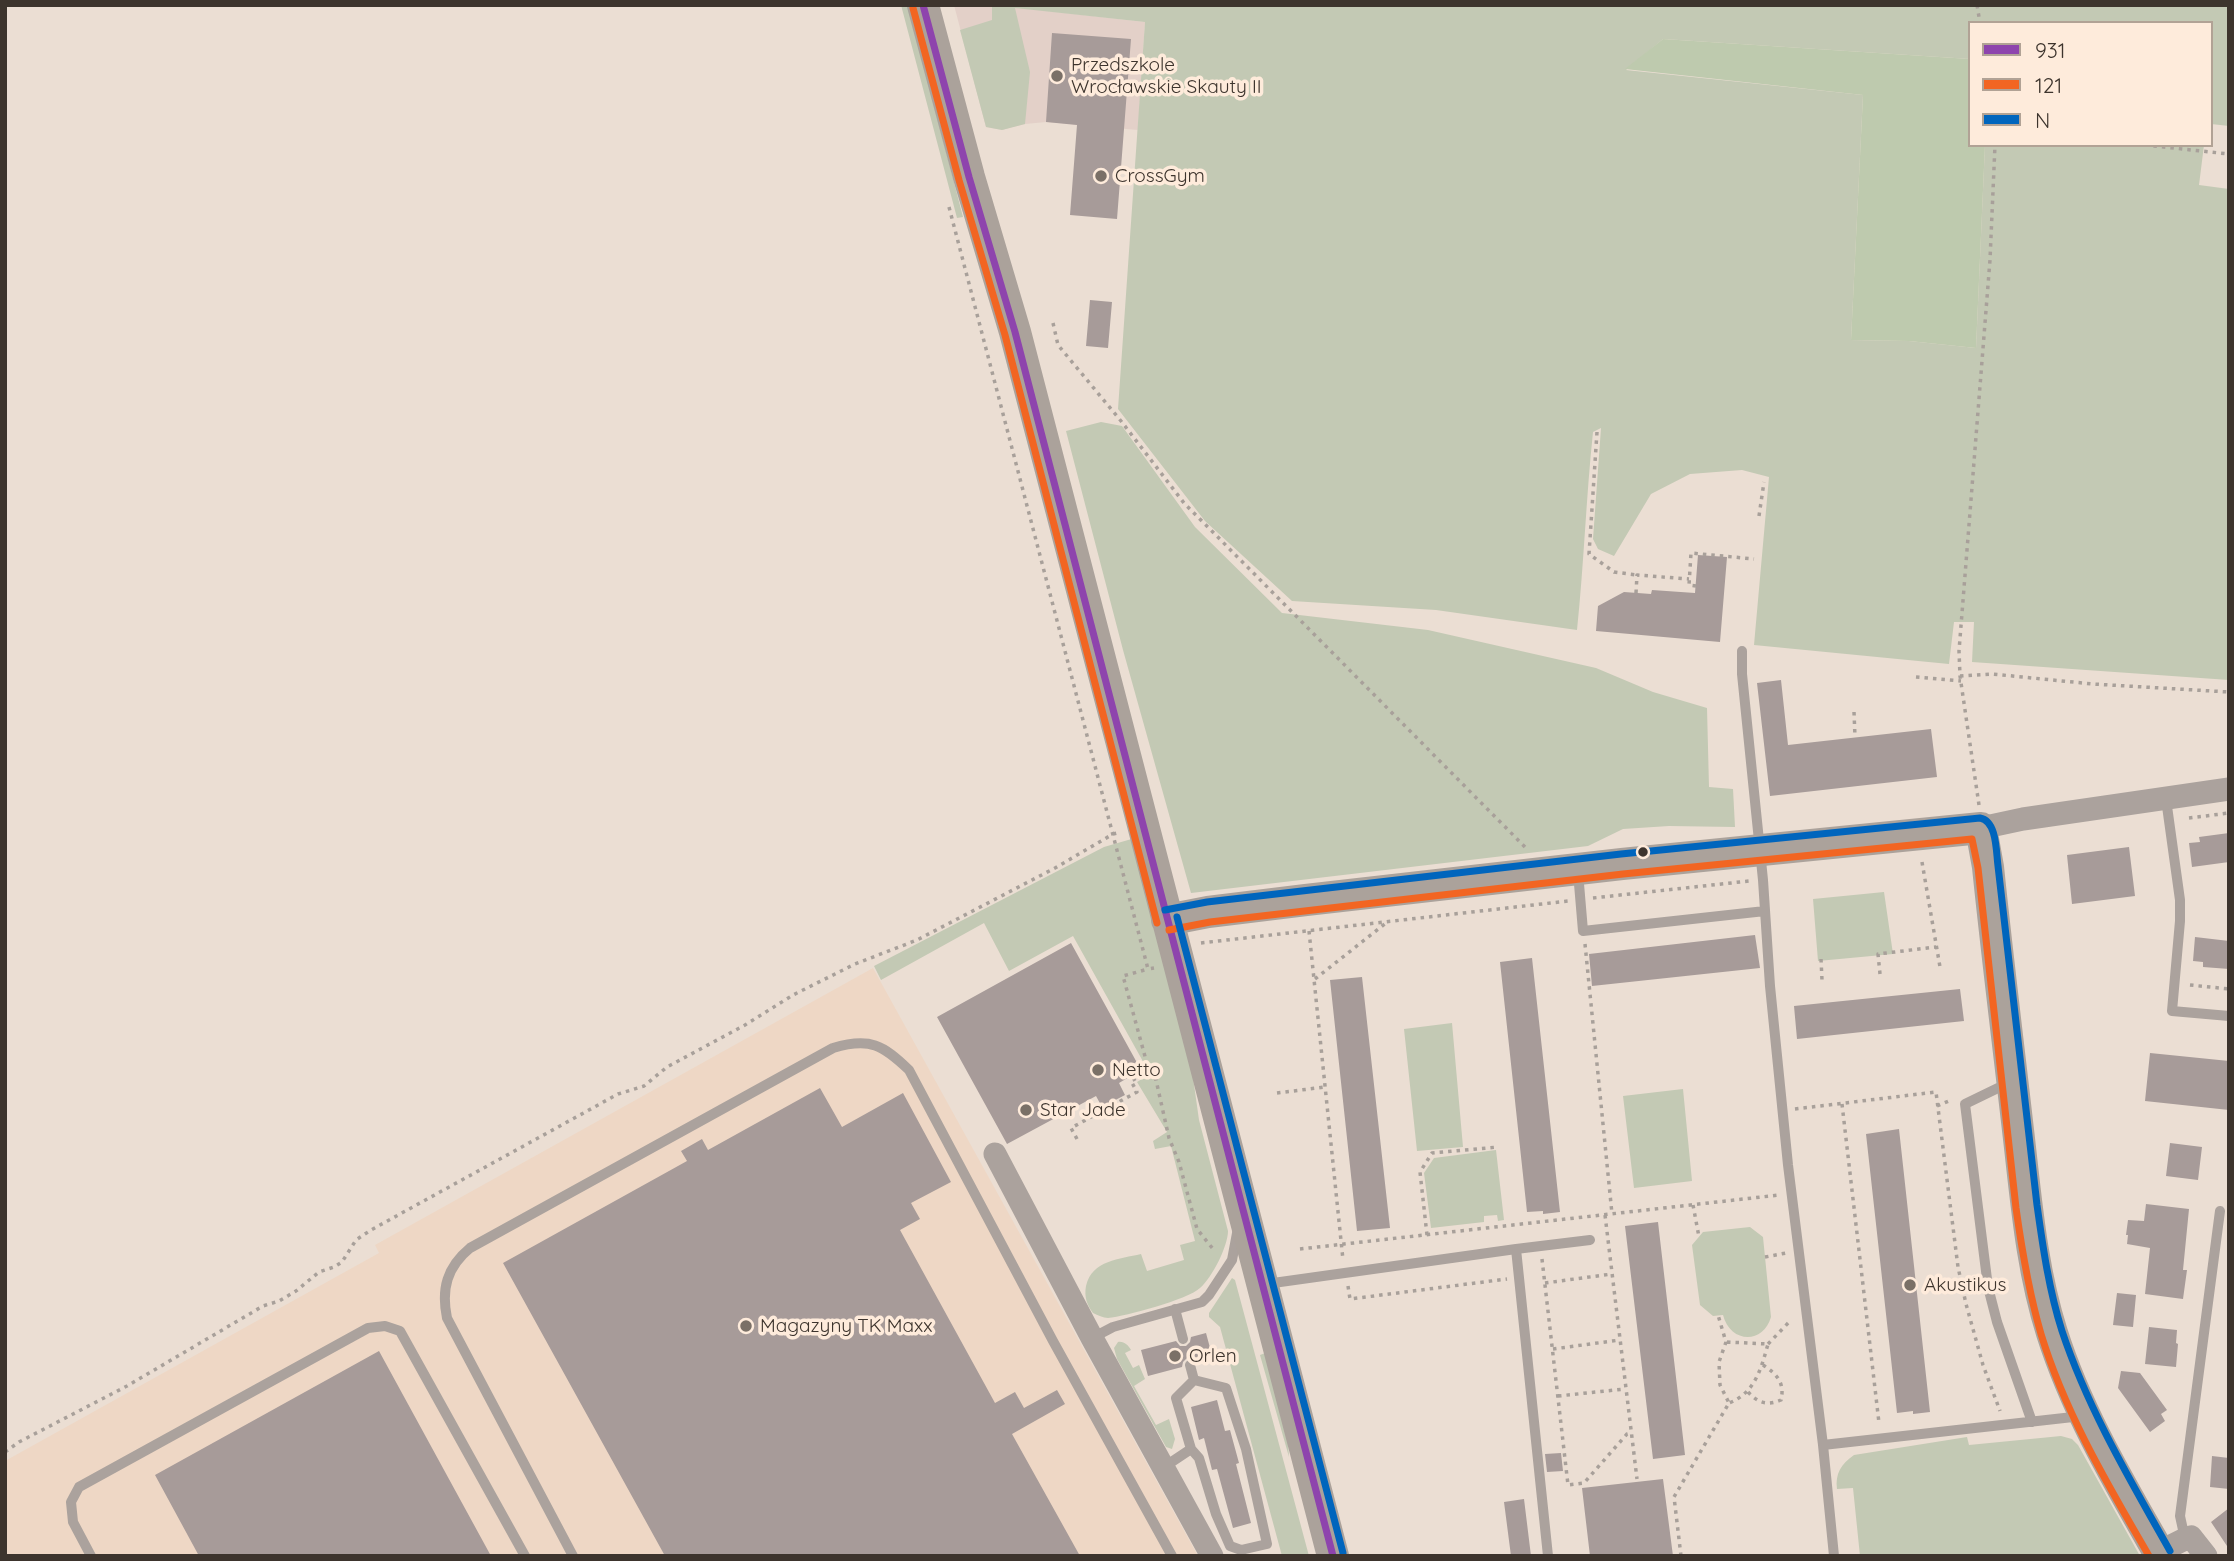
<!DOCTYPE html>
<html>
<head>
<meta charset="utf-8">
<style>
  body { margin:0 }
  #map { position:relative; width:2234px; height:1561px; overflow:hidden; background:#ebded3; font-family:Quicksand,sans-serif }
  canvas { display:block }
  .frame { position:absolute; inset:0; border:7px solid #3d342d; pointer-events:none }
  .legend { position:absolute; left:1968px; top:21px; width:245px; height:126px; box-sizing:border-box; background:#feebdb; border:2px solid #b1a295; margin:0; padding:9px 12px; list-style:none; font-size:21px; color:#3d342d }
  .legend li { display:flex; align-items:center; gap:14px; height:35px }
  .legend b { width:35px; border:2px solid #b1a295 }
</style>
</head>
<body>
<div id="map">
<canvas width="2234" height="1561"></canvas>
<div class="frame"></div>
<ul class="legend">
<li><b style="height:9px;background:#8e44ad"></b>931</li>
<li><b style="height:9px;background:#f26522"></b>121</li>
<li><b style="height:9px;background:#0065bd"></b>N</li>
</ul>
</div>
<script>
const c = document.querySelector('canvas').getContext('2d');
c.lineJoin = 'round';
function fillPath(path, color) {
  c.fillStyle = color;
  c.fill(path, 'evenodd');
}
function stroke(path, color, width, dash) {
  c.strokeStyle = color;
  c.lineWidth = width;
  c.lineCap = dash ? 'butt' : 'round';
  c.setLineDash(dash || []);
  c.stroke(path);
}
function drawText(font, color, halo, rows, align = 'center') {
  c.font = font + ' Quicksand,sans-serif';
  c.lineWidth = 7;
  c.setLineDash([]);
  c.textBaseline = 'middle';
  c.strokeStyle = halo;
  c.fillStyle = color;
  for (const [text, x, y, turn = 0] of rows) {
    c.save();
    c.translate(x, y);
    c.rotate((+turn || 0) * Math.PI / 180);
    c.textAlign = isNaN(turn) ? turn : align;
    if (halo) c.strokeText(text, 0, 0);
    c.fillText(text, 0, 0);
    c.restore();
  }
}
const built = new Path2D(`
  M 873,968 L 1198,1556 L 5,1556 L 5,1461 L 379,1253 L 375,1245 Z`);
const education = new Path2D(`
  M 954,5 L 995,5 L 1145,22 L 1138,130 L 1046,122 L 1025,124 L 1002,130 L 986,127 Z`);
const green = new Path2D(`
  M 901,5 L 908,5 L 963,217 L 957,218 Z
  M 992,5 L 2229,5 L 2229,126 L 2211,124 L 2211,23 L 1970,23 L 1970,59 L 1663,39 L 1626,70 L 1863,95 L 1851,340 L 1909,341 L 1976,348 L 1985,145 L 2204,145 L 2199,185 L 2229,189 L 2229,680 L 1972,662 L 1974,622 L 1954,622 L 1949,664 L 1754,645 L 1769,477 L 1742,470 L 1690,474 L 1651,494 L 1614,556 L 1598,549 L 1593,539 L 1601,428 L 1593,432 C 1586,498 1584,564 1577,630 L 1436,610 L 1292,601 L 1205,521 L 1118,409 L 1145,22 L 1015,8 L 1030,72 L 1025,124 L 1002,130 L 986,127 L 960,30 L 992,20 Z
  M 1101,422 L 1122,426 L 1195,527 L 1282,613 L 1428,630 L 1596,668 L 1653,692 L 1707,708 L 1709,787 L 1733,789 L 1735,827 L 1669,826 L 1623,829 L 1588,846 L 1191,893 L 1123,650 L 1066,431 Z
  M 1135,838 L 1189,1049 L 1199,1120 L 1228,1231 C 1228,1246 1212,1278 1200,1288 C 1187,1300 1126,1316 1108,1318 C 1103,1318 1098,1315 1093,1313 C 1087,1305 1084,1297 1086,1286 C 1092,1260 1120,1259 1141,1254 L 1147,1271 L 1184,1260 L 1180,1245 L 1195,1241 L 1171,1146 L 1155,1149 L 1153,1141 L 1167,1132 L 1137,1082 L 1150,1074 L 1073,936 L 1009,971 L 984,923 L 881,980 L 874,966 L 1104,847 Z
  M 1884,892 L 1893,954 L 1818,961 L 1813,899 Z
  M 1452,1023 L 1463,1147 L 1417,1151 L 1404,1029 Z
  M 1683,1089 L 1692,1181 L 1634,1188 L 1623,1096 Z
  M 1496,1150 L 1504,1220 L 1498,1221 L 1497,1215 L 1484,1216 L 1484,1222 L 1431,1228 L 1424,1173 L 1434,1158 Z
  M 1750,1227 L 1763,1237 L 1771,1317 C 1763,1345 1730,1343 1723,1315 L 1713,1316 L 1700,1305 L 1692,1245 L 1703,1232 Z
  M 1232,1278 L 1235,1280 L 1309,1556 L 1282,1556 L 1220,1327 L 1209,1317 L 1209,1313 Z
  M 1118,1342 C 1124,1341 1128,1345 1131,1350 L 1125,1353 L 1133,1368 L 1139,1365 L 1145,1379 L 1134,1386 L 1156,1425 L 1169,1419 L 1175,1439 L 1172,1449 L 1166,1447 L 1117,1359 L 1114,1348 Z
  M 1268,1352 L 1286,1417 L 1289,1457 L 1260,1355 Z
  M 2061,1436 L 2072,1439 L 2078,1445 L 2140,1556 L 1860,1556 L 1853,1488 L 1837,1489 C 1835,1474 1841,1464 1854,1455 L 1967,1437 L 1969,1445 Z`);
const forest = new Path2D(`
  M 1663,39 L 1970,59 L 1970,145 L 1985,145 L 1976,348 L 1909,341 L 1851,340 L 1863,95 L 1625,69 Z`);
const building = new Path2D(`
  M 1052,33 L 1131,39 L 1117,219 L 1070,215 L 1077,125 L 1046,122 Z
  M 1090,300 L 1112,302 L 1108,348 L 1086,346 Z
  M 1698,555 L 1727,557 L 1720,642 L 1596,631 L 1598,606 L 1624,592 L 1651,594 L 1652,590 L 1695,593 Z
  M 1781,680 L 1788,745 L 1931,729 L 1937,777 L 1770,796 L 1757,683 Z
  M 2229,833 L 2229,862 L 2192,867 L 2189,843 L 2200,842 L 2199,837 Z
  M 2129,847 L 2135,896 L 2072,904 L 2067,855 Z
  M 1755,935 L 1760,968 L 1592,986 L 1589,954 Z
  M 2195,937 L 2229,941 L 2229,969 L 2203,967 L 2203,962 L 2193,961 Z
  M 1071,943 L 1141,1070 L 1119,1083 L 1125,1095 L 1102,1107 L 1096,1096 L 1007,1144 L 937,1017 Z
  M 1532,958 L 1560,1212 L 1543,1214 L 1543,1211 L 1527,1212 L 1500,962 Z
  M 1362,977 L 1390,1228 L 1357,1231 L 1330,980 Z
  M 1960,989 L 1964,1021 L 1797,1039 L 1794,1006 Z
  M 2150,1053 L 2229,1061 L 2229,1110 L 2145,1101 Z
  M 820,1088 L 842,1127 L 903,1093 L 951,1182 L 911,1203 L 920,1219 L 900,1230 L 995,1403 L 1015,1392 L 1024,1408 L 1057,1390 L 1065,1404 L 1012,1434 L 1080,1556 L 665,1556 L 503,1263 L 687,1161 L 681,1151 L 702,1139 L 708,1150 Z
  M 1899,1129 L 1930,1412 L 1913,1414 L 1913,1411 L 1897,1413 L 1866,1134 Z
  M 2170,1143 L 2202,1147 L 2198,1180 L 2166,1176 Z
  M 2146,1204 L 2189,1209 L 2183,1270 L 2187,1270 L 2183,1299 L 2145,1294 L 2150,1248 L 2127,1244 L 2128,1235 L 2126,1235 L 2128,1220 L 2144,1221 Z
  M 1658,1222 L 1685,1455 L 1653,1459 L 1625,1226 Z
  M 2117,1293 L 2136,1295 L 2133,1327 L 2113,1325 Z
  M 2149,1327 L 2177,1330 L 2176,1343 L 2178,1344 L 2176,1367 L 2145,1364 Z
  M 1206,1333 L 1213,1359 L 1198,1363 L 1193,1358 L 1187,1358 L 1183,1362 L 1182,1367 L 1148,1376 L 1141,1350 L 1176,1341 L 1180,1346 L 1186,1346 L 1190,1342 L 1191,1337 Z
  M 379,1351 L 491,1556 L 199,1556 L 155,1475 Z
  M 2121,1371 L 2140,1373 L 2167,1410 L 2161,1414 L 2165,1421 L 2150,1432 L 2118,1388 Z
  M 1217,1400 L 1225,1431 L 1230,1430 L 1239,1463 L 1236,1464 L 1251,1523 L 1233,1528 L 1217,1469 L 1212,1470 L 1204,1438 L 1199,1440 L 1191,1407 Z
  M 1561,1453 L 1563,1471 L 1547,1472 L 1545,1454 Z
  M 2212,1456 L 2229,1458 L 2229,1489 L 2210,1487 Z
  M 1663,1479 L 1673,1556 L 1590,1556 L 1582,1488 Z
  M 1524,1499 L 1531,1556 L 1511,1556 L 1504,1502 Z
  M 2229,1508 L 2229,1549 L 2211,1522 Z`);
const path = new Path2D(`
  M 1977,5 L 1980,23
  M 2145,145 L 2229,154
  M 949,207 L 1148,969 L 1154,968
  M 1053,323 L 1058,345 L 1121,421 L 1184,503 L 1527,849
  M 1597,432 L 1589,554 L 1614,572 L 1637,575
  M 1759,516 L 1764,482
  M 1696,586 L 1689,585 L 1691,553 L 1754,559
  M 1636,593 L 1637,575 L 1689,579
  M 1960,676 L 1992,674 L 2093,684 L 2229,692
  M 1916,677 L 1961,681
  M 1854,712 L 1855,737
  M 1979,805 L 1960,676 L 1959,651 L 1990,260 L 1995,145
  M 2189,818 L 2229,813
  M 1922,862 L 1940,967
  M 1593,898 L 1749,881
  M 1309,931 L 1343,1260
  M 1201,943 L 1568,901
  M 1585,944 L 1612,1214
  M 1821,959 L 1822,980
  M 1880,974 L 1878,954 L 1936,947
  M 1315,979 L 1386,923
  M 2190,985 L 2229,989
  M 1149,1071 L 1156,1080 L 1169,1138 L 1179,1162 L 1197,1229 L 1213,1249
  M 1277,1093 L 1325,1087
  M 1842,1104 L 1879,1423
  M 1937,1106 L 1951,1100
  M 1795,1109 L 1936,1092 L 1958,1267 L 1966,1304 L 1983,1365 L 2000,1411
  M 1077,1139 L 1071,1128 L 1137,1092 L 1131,1081 L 1149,1071 L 1123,976 L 1148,969
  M 1693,1205 L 1699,1237
  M 1605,1215 L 1637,1479
  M 1427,1235 L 1420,1172 L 1432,1153 L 1498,1147
  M 1300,1249 L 1779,1195
  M 1765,1257 L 1786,1253
  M 1542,1259 L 1568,1485 L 1584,1483 L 1627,1434 L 1631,1433
  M 1545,1283 L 1612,1274
  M 1348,1286 L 1350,1299 L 1507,1279
  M 1727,1342 L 1768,1344 C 1761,1369 1755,1393 1729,1403
  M 1768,1344 L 1791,1320
  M 1553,1349 L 1620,1340
  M 1748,1392 C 1758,1403 1767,1406 1781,1400 C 1785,1383 1777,1374 1763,1365
  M 1558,1396 L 1625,1389
  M 5,1452 L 19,1442 L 127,1386 L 263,1306 L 279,1301 L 296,1291 L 319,1272 L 334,1267 L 342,1262 L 356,1240 L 371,1230 L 618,1094 L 644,1086 L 667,1067 L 745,1025 L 793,995 L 855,964 L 917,940 L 1055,868 L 1113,834 L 1121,832
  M 1681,1556 L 1674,1497 L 1729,1403 L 1720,1385 L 1719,1362 L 1726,1342 L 1718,1315`);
const lane = new Path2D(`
  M 1742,651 L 1742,674 L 1763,880 L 1770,986 L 1788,1165 L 1823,1445
  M 2166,799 L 2180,900 L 2180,921 L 2172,1011 L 2229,1016
  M 1578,872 L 1583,931 L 1765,911
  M 2010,1087 L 1998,1088 L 1965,1104 L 1988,1287 L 1997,1322 L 2032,1422
  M 1516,1249 L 1590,1240
  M 1266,1284 L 1516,1249 L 1548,1556
  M 1175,1309 L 1183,1339
  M 1092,1338 L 1113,1327 L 1202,1302 L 1209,1295 L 1232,1260 L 1238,1228
  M 1191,1449 L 1199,1458 L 1216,1514 L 1230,1546 L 1241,1550 L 1267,1544 L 1246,1449 L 1226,1388 L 1194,1380
  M 1164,1467 L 1191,1449 L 1176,1398 L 1194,1380 L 1190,1365
  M 2185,1539 L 2180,1516 L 2220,1211
  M 91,1556 L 73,1522 L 71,1502 L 79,1487 L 368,1328 L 385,1326 L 400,1331 L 525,1556
  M 573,1556 L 447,1318 C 441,1289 447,1267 470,1248 L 833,1048 C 870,1037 883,1045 909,1070 L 1053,1341 L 1172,1556
  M 1834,1556 L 1823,1445 L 2082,1416`);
const street = new Path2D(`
  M 1981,828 L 2023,819 L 2229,789
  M 995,1154 L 1092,1338 L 1212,1556
  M 2159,1552 L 2185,1539 L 2191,1537 L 2206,1556`);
const secondary = new Path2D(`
  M 923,5 L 969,177 L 1015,332 L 1333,1556
  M 1167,920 L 1208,912 L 1306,900 L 1622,864 L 1981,828 L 1988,867 C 1997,955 2008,1042 2018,1130 C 2026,1198 2031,1267 2052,1333 C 2077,1412 2120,1484 2161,1556`);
const bus1 = new Path2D(`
  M 923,5 L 969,177 L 1015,332 L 1333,1556`);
const bus2 = new Path2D(`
  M 913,8 L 959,180 L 1005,335 L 1157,923
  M 1169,930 L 1210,922 L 1623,874 L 1972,839 L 1978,868 L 2016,1208 C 2022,1251 2029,1293 2041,1334 C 2065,1413 2108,1485 2149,1556`);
const bus3 = new Path2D(`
  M 1165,910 L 1207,902 L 1621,854 L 1980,818 C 1997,821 1996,851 1998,866 L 2037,1205 C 2043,1248 2049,1290 2062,1331 C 2088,1409 2130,1480 2170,1551
  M 1177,917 L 1343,1553`);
const markers = [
  [1057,76,7,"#7a7067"],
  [1101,176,7,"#7a7067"],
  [1643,852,6,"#3d342d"],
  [1098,1070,7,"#7a7067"],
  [1026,1110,7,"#7a7067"],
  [1910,1285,7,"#7a7067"],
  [746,1326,7,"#7a7067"],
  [1175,1356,7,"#7a7067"]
];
const poiNames = [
  ["Przedszkole",1071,65],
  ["Wrocławskie Skauty II",1071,87],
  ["CrossGym",1115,176],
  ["Netto",1112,1070],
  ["Star Jade",1040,1110],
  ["Akustikus",1924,1285],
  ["Magazyny TK Maxx",760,1326],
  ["Orlen",1189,1356]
];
fillPath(built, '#eed7c5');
fillPath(education, '#e3d0c8');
fillPath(green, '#c3c9b4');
fillPath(forest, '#becaae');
fillPath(building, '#a79b99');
stroke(path, '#a8a09a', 3.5, [3.5, 5]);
stroke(lane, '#aba29d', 10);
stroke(street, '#aba29d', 23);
stroke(secondary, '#aba29b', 32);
stroke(bus1, '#8e44ad', 7);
stroke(bus2, '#f26522', 7);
stroke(bus3, '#0065bd', 7);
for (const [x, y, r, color] of markers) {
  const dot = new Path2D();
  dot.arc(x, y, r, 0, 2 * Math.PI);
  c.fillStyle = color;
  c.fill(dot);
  stroke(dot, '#feebdb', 2.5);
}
drawText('19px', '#3d342d', '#feebdb', poiNames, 'left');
</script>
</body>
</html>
